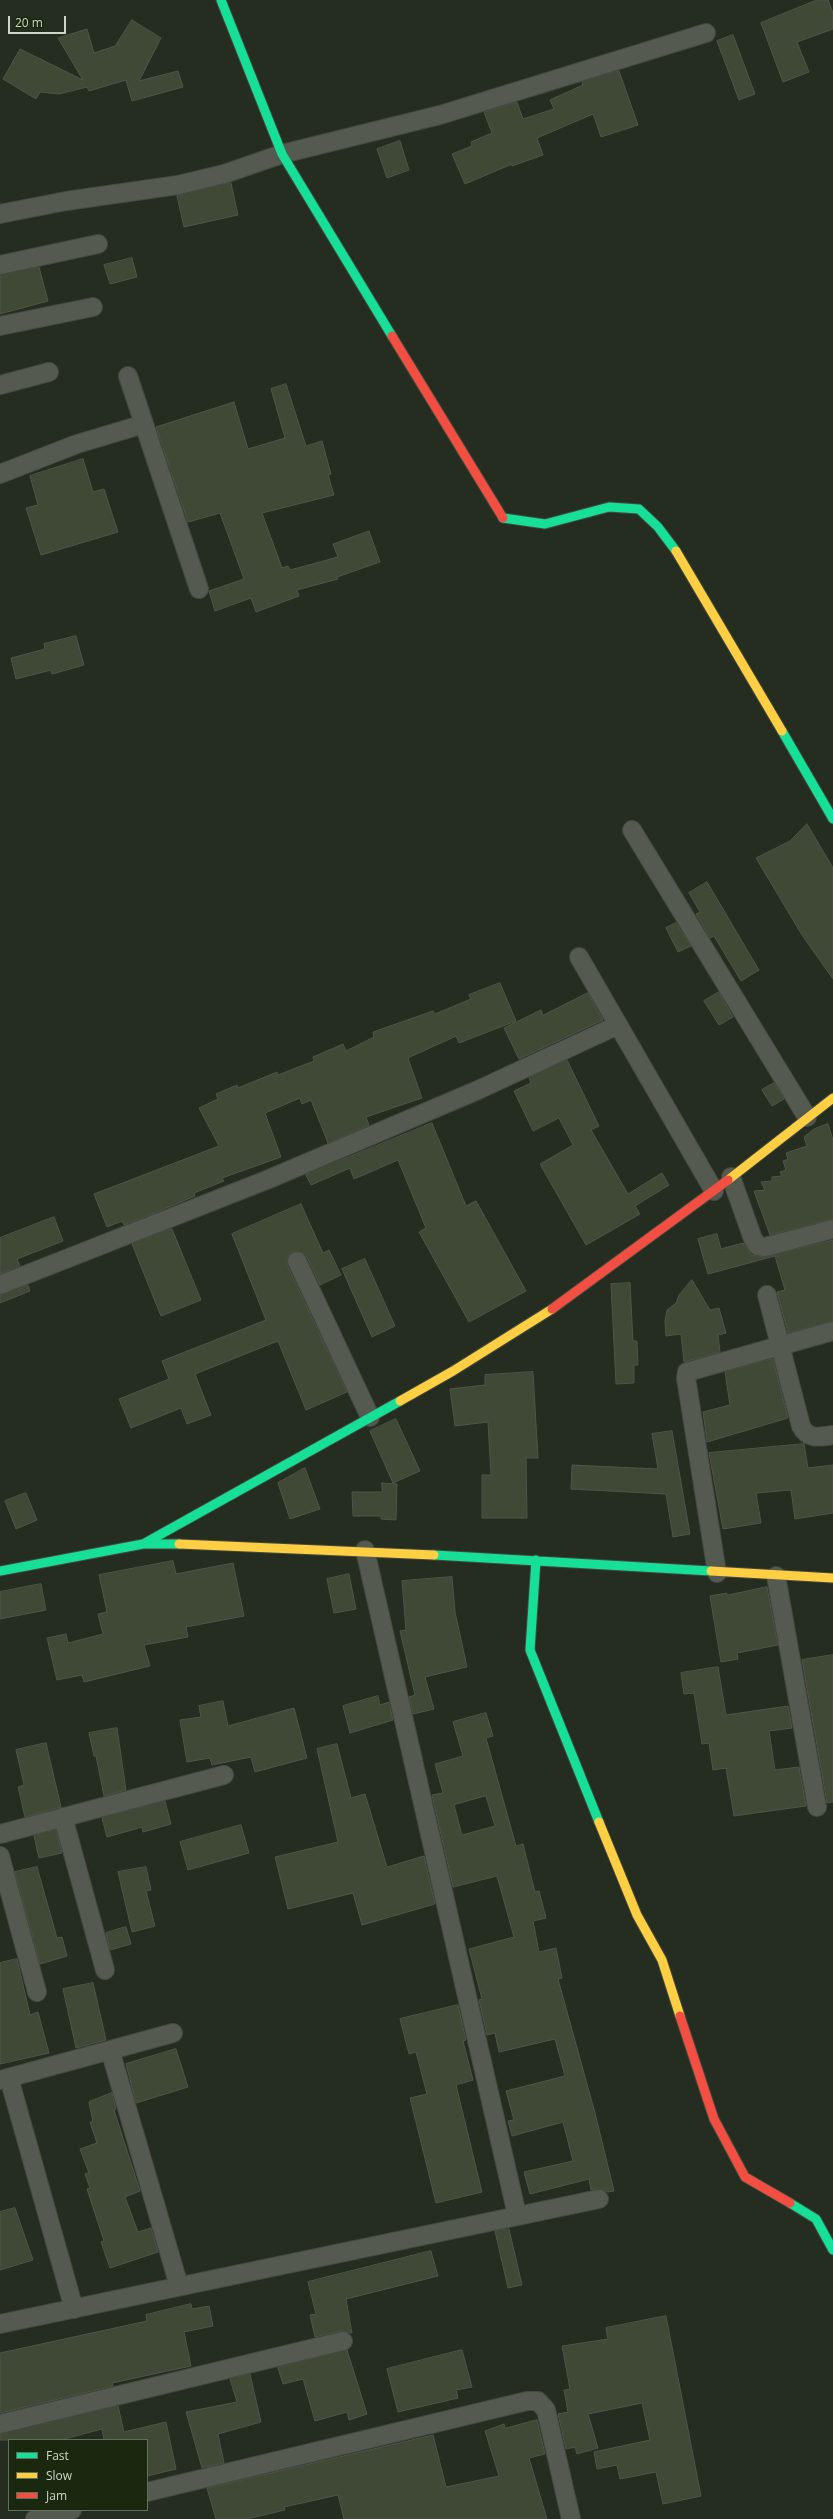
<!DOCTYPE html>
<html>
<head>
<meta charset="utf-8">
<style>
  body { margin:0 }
  #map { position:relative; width:833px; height:2519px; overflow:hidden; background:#252c20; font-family:"Open Sans",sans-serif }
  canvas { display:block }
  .legend { position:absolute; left:8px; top:2439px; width:140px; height:72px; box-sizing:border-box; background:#1b2810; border:1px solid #626e59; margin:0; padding:5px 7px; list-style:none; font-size:12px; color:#ccd6c6 }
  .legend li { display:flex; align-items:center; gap:8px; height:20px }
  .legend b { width:20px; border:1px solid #626e59 }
  .scale { position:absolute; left:8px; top:16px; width:58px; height:18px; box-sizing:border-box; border:2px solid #ccd6c6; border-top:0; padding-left:5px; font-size:12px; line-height:14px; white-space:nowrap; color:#ccd6c6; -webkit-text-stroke:3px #1b2810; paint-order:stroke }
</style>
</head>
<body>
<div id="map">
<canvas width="833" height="2519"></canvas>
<ul class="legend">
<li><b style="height:5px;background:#16e098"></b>Fast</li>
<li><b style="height:5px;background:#ffcf43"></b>Slow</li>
<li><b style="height:5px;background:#f24e42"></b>Jam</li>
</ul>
<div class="scale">20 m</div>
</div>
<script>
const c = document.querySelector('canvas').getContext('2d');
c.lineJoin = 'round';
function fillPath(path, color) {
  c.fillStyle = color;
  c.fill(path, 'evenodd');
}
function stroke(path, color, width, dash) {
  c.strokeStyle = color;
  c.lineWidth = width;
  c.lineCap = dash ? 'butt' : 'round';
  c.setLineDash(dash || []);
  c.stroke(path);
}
const building = new Path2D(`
  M 817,0 L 828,0 L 833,13 L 833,29 L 797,42 L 809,72 L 783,82 L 761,23 Z
  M 132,20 L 161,38 L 139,81 L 178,71 L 183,87 L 132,101 L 126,80 L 89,91 L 87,87 L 59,94 L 40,92 L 36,99 L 3,79 L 20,49 L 83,80 L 58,38 L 87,29 L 94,53 L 115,46 Z
  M 733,35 L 755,94 L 739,100 L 717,41 Z
  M 619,71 L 638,125 L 601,137 L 593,114 L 537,138 L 543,155 L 512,166 L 512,164 L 465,184 L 452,154 L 472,146 L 471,142 L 492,133 L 484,112 L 517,102 L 523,119 L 554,109 L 550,100 L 583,85 L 582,82 Z
  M 400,141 L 409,170 L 387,178 L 377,149 Z
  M 231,183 L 238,215 L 184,227 L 177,196 Z
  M 132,258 L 137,277 L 110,284 L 104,265 Z
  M 39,267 L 48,301 L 0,314 L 0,275 Z
  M 286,384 L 306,446 L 322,441 L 331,474 L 328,475 L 334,495 L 262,513 L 282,568 L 288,566 L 290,570 L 338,557 L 333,544 L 369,531 L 380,562 L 337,577 L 338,579 L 297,590 L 299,596 L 256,612 L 251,598 L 215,611 L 209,591 L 244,579 L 220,513 L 188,522 L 156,427 L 234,402 L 248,449 L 285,438 L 271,389 Z
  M 83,459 L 93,492 L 104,489 L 118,532 L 41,555 L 26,508 L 38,505 L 30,476 Z
  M 76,636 L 84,665 L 52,674 L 51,670 L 16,679 L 11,658 L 45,649 L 44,644 Z
  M 807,824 L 833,868 L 833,979 L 802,935 L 756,858 L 790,841 Z
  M 707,882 L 759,970 L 741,981 L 714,936 L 710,938 L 696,914 L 700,912 L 689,893 Z
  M 676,923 L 691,946 L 678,952 L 666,928 Z
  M 500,983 L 516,1021 L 459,1043 L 456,1036 L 408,1058 L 422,1098 L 366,1117 L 369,1125 L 328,1143 L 311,1100 L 302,1104 L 300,1098 L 265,1113 L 281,1157 L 222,1178 L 224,1181 L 194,1193 L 195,1196 L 164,1209 L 124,1225 L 122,1221 L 107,1227 L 94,1194 L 219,1146 L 199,1108 L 218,1099 L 216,1094 L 237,1085 L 238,1088 L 277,1072 L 278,1075 L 314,1061 L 313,1057 L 343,1044 L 346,1051 L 374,1037 L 373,1032 L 433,1011 L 435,1014 L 471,999 L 469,995 Z
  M 719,992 L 733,1017 L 719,1025 L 704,1001 Z
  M 588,993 L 603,1020 L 519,1059 L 504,1028 L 541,1010 L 543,1015 Z
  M 567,1060 L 599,1126 L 591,1130 L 628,1194 L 662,1173 L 669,1185 L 635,1206 L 640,1214 L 586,1245 L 540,1164 L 573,1145 L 559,1118 L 533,1131 L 514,1091 L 531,1083 L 529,1078 Z
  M 774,1083 L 784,1099 L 772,1106 L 762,1090 Z
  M 432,1123 L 466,1206 L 476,1201 L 526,1291 L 469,1322 L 419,1232 L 426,1228 L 398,1160 L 354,1179 L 350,1168 L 311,1185 L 306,1175 Z
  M 828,1124 L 833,1140 L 833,1219 L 770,1235 L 754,1191 L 765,1190 L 761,1182 L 772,1181 L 772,1177 L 782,1176 L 780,1172 L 786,1170 L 783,1161 L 788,1159 L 786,1153 L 807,1146 L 804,1137 L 814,1129 Z
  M 301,1204 L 323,1253 L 329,1250 L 341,1275 L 320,1285 L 307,1257 L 298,1251 L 289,1255 L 287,1265 L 347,1392 L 306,1410 L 278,1341 L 195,1374 L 211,1415 L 187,1424 L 181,1408 L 131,1428 L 119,1399 L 169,1379 L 162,1361 L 266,1320 L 232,1234 Z
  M 54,1217 L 63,1241 L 17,1259 L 20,1266 L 0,1274 L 0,1238 Z
  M 172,1229 L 201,1300 L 161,1316 L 132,1244 Z
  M 717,1234 L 721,1249 L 743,1243 L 752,1255 L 764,1257 L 833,1240 L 833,1321 L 788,1333 L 777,1292 L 785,1290 L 775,1256 L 708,1274 L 698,1239 Z
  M 365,1259 L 395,1326 L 372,1337 L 342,1269 Z
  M 692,1280 L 710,1310 L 719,1308 L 726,1333 L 718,1335 L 720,1352 L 684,1362 L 681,1334 L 666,1336 L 665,1321 L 667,1310 L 676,1303 L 679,1295 Z
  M 630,1283 L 633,1341 L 637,1341 L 638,1365 L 634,1365 L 634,1383 L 616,1384 L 611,1284 Z
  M 28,1285 L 30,1291 L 0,1303 L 0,1295 Z
  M 773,1359 L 788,1418 L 707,1442 L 703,1412 L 730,1405 L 725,1372 Z
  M 533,1372 L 538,1458 L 526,1458 L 527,1518 L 482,1518 L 482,1475 L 491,1475 L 488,1422 L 455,1426 L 450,1389 L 485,1385 L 485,1375 Z
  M 396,1419 L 420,1471 L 393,1483 L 370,1431 Z
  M 672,1431 L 690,1534 L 673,1537 L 666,1494 L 571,1489 L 572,1465 L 658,1469 L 652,1434 Z
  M 804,1444 L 808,1468 L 833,1465 L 833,1513 L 795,1519 L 791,1490 L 756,1493 L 761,1523 L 723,1529 L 709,1453 Z
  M 305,1468 L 320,1509 L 290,1519 L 278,1483 Z
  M 382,1483 L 397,1484 L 396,1520 L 381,1519 L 381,1516 L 353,1516 L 352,1492 L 382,1492 Z
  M 26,1493 L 37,1520 L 16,1529 L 5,1501 Z
  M 173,1561 L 176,1574 L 233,1563 L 244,1616 L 186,1627 L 188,1637 L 144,1645 L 150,1666 L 84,1682 L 82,1675 L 57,1680 L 47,1638 L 66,1634 L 68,1643 L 103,1634 L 98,1614 L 107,1612 L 99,1575 Z
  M 349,1574 L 356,1609 L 334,1613 L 327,1579 Z
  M 452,1577 L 455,1612 L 467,1667 L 425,1677 L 434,1709 L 413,1714 L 409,1697 L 415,1695 L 400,1631 L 406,1630 L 402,1581 Z
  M 41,1584 L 46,1610 L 0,1619 L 0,1592 Z
  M 767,1587 L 778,1645 L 737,1653 L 738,1659 L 721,1662 L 710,1596 L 727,1593 L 727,1595 Z
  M 833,1655 L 833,1802 L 827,1803 L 802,1660 Z
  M 718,1667 L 726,1715 L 788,1706 L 792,1728 L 769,1731 L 775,1770 L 799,1767 L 806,1806 L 734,1816 L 726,1768 L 713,1770 L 709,1743 L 702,1744 L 694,1693 L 684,1694 L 681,1673 Z
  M 378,1696 L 380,1705 L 389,1702 L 393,1720 L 350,1733 L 343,1706 Z
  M 223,1701 L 228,1726 L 294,1708 L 307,1758 L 255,1772 L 251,1757 L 212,1765 L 210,1758 L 187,1762 L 180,1720 L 201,1717 L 199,1706 Z
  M 486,1713 L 493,1736 L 486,1738 L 516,1846 L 523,1844 L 535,1892 L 539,1891 L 546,1918 L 533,1921 L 539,1952 L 556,1948 L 562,1978 L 558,1979 L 595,2113 L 614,2191 L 607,2192 L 602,2189 L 591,2190 L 589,2179 L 530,2194 L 524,2172 L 573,2161 L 563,2122 L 512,2136 L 508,2121 L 514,2120 L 506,2091 L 565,2076 L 555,2039 L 499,2052 L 495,2033 L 487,2035 L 479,2000 L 482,1999 L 469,1949 L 514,1937 L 497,1876 L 453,1887 L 432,1795 L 443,1793 L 435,1764 L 463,1756 L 453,1722 ZM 486,1796 L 495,1826 L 462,1835 L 454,1805 Z
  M 117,1728 L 126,1790 L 104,1796 L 96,1756 L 94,1756 L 89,1733 Z
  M 46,1743 L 61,1807 L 25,1817 L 18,1787 L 24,1785 L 16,1750 Z
  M 337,1744 L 351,1798 L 365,1794 L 387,1867 L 424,1856 L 435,1904 L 362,1925 L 353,1893 L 288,1909 L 275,1857 L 338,1842 L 317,1749 Z
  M 165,1801 L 171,1824 L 143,1832 L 142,1827 L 107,1837 L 102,1818 Z
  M 241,1825 L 249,1853 L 188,1870 L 180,1842 Z
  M 56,1830 L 62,1853 L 39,1858 L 34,1836 Z
  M 37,1867 L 57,1938 L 62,1937 L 67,1956 L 40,1964 L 15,1872 Z
  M 146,1867 L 151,1890 L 146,1891 L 155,1926 L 132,1932 L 118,1872 Z
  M 126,1927 L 131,1944 L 110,1950 L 106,1933 Z
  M 17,1959 L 30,2015 L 38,2012 L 49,2053 L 0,2064 L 0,1963 Z
  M 93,1983 L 106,2040 L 76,2048 L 63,1989 Z
  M 458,2005 L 466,2040 L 463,2041 L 473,2080 L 456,2085 L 482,2192 L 436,2203 L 410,2098 L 427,2094 L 416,2052 L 409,2054 L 400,2019 Z
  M 176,2049 L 188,2087 L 136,2103 L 126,2064 Z
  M 112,2093 L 116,2109 L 114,2110 L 140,2191 L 125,2197 L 138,2232 L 151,2228 L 158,2252 L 110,2268 L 101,2242 L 104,2241 L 87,2189 L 90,2188 L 85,2174 L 89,2173 L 80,2149 L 97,2143 L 90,2122 L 93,2122 L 89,2102 Z
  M 15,2208 L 33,2260 L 0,2270 L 0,2212 Z
  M 509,2229 L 522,2285 L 508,2288 L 495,2231 Z
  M 431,2251 L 438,2276 L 346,2299 L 352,2333 L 341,2331 L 315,2337 L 310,2315 L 316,2314 L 308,2282 Z
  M 191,2304 L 192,2309 L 209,2306 L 213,2326 L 184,2332 L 191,2366 L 112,2383 L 113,2386 L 0,2413 L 0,2353 L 147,2321 L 146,2315 Z
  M 666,2316 L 701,2496 L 663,2504 L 656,2472 L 620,2479 L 617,2465 L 597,2469 L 594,2452 L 650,2440 L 642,2403 L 588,2414 L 598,2448 L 577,2454 L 575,2447 L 566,2449 L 558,2414 L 568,2412 L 564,2390 L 570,2389 L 562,2346 L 608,2339 L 606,2328 Z
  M 347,2350 L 367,2414 L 349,2420 L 347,2412 L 315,2421 L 303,2379 L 283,2384 L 278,2368 Z
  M 462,2350 L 472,2387 L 456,2390 L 458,2398 L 398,2412 L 387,2369 Z
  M 250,2374 L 261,2422 L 218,2434 L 224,2463 L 202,2468 L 186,2412 L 237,2402 L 230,2379 Z
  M 118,2406 L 124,2432 L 166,2422 L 176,2469 L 147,2476 L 147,2440 L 104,2440 L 102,2429 L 60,2440 L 0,2440 L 0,2434 Z
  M 537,2420 L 545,2454 L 529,2458 L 547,2519 L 344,2519 L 338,2495 L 284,2507 L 285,2510 L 247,2519 L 216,2519 L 207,2488 L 433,2435 L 446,2487 L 499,2476 L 485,2431 L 504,2424 L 505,2428 Z`);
const street = new Path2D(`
  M 0,214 L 66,201 L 178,185 L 224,174 L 282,154 L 440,115 L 706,33
  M 0,265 L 98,244
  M 0,326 L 93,307
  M 128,376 L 199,589
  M 0,385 L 49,372
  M 0,474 L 77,444 L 144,424
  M 632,830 L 807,1117
  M 579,957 L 714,1191
  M 731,1177 L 753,1239 L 758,1246 L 765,1247 L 833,1229
  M 297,1261 L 370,1417
  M 0,1285 L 269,1179 L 478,1090 L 618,1025
  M 767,1295 L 801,1426 C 808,1440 819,1437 833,1435
  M 365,1550 L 517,2215
  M 717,1573 L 686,1378 L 687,1372 L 833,1331
  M 776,1576 L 817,1807
  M 63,1817 L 105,1970
  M 0,1834 L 224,1775
  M 0,1856 L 37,1992
  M 110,2050 L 179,2286
  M 9,2078 L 74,2309
  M 0,2080 L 173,2033
  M 0,2324 L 599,2199
  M 0,2424 L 343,2341
  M 147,2492 L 527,2401 L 538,2401 L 546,2410 L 571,2519
  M 35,2519 L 72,2510`);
const fast = new Path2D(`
  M 221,0 L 282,154 L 392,336
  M 503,518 L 545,524 L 609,507 L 639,509 L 658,527 L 676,551
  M 782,731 L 833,819
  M 145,1543 L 400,1401
  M 434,1555 L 711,1571
  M 536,1560 L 530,1650 L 599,1822
  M 0,1571 L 143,1544 L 179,1544
  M 790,2203 L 816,2219 L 833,2250`);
const slow = new Path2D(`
  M 676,551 L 782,731
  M 728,1180 L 833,1098
  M 400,1401 L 453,1371 L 552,1309
  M 179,1544 L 434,1555
  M 711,1571 L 833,1578
  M 599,1822 L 637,1915 L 662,1960 L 680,2016`);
const jam = new Path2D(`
  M 392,336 L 503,518
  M 552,1309 L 728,1180
  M 680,2016 L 714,2119 L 745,2177 L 790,2203`);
fillPath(building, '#3f4936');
stroke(building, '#4f554a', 1);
stroke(street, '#434a3f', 20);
stroke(fast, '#434a3f', 11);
stroke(slow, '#434a3f', 11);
stroke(jam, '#434a3f', 11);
stroke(street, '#555a50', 18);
stroke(fast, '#16e098', 9);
stroke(slow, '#ffcf43', 9);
stroke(jam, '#f24e42', 9);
</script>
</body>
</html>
